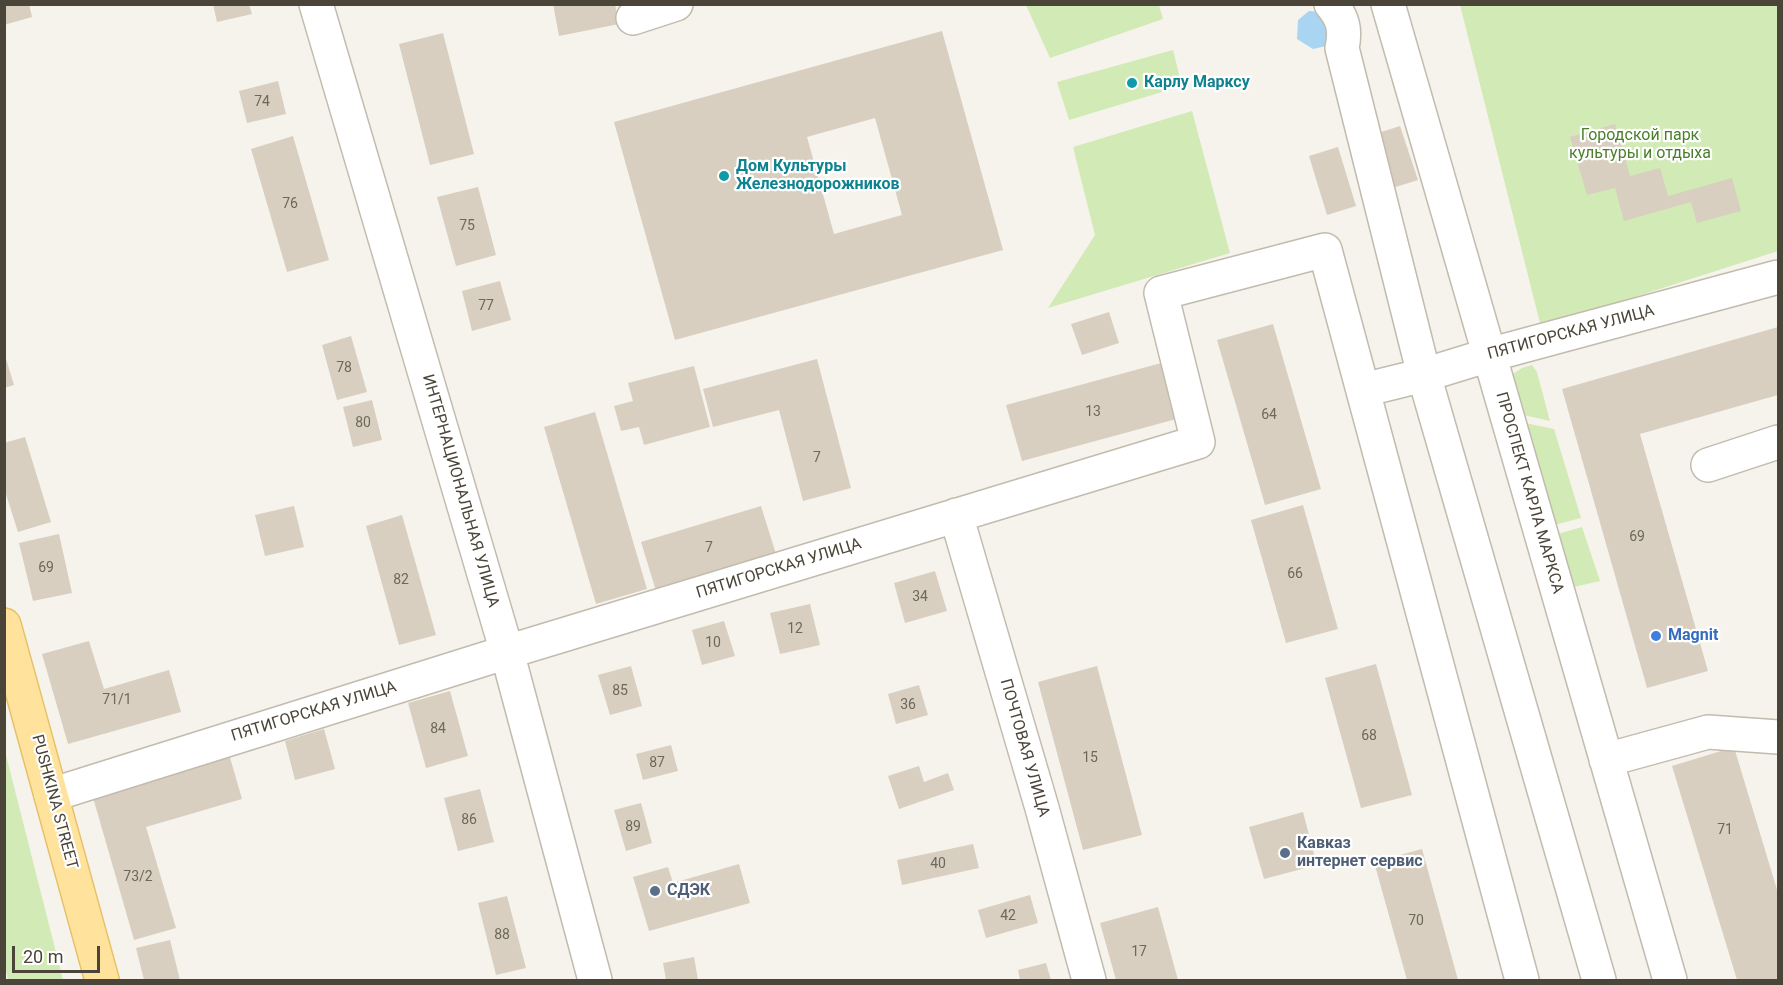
<!DOCTYPE html>
<html>
<head>
<meta charset="utf-8">
<style>
  body { margin:0 }
  #map { position:relative; width:1783px; height:985px; overflow:hidden; background:#f6f3ec; font-family:Roboto,sans-serif }
  canvas { display:block }
  .frame { position:absolute; inset:0; border:6px solid #4b4439; pointer-events:none }
  .scale { position:absolute; left:12px; top:946px; width:88px; height:27px; box-sizing:border-box; border:3px solid #4b4439; border-top:0; padding-left:8px; font-size:18px; line-height:21px; white-space:nowrap; color:#4b4439; -webkit-text-stroke:4px #fff; paint-order:stroke }
</style>
</head>
<body>
<div id="map">
<canvas width="1783" height="985"></canvas>
<div class="frame"></div>
<div class="scale">20 m</div>
</div>
<script>
const c = document.querySelector('canvas').getContext('2d');
c.lineJoin = 'round';
function fillPath(path, color) {
  c.fillStyle = color;
  c.fill(path, 'evenodd');
}
function stroke(path, color, width, dash) {
  c.strokeStyle = color;
  c.lineWidth = width;
  c.lineCap = dash ? 'butt' : 'round';
  c.setLineDash(dash || []);
  c.stroke(path);
}
function drawText(font, color, halo, rows, align = 'center') {
  c.font = font + ' Roboto,sans-serif';
  c.lineWidth = 4.5;
  c.setLineDash([]);
  c.textBaseline = 'middle';
  c.strokeStyle = halo;
  c.fillStyle = color;
  for (const [text, x, y, turn = 0] of rows) {
    c.save();
    c.translate(x, y);
    c.rotate((+turn || 0) * Math.PI / 180);
    c.textAlign = isNaN(turn) ? turn : align;
    if (halo) c.strokeText(text, 0, 0);
    c.fillText(text, 0, 0);
    c.restore();
  }
}
const green = new Path2D(`
  M 1026,5 L 1159,5 L 1163,19 L 1050,58 Z
  M 1460,5 L 1778,5 L 1778,251 L 1541,327 Z
  M 1173,50 L 1182,86 L 1069,120 L 1057,82 Z
  M 1192,111 L 1230,253 L 1048,308 L 1095,235 L 1073,147 Z
  M 1532,365 L 1537,372 L 1550,421 L 1510,412 L 1510,376 L 1522,368 Z
  M 1511,420 L 1554,429 L 1581,518 L 1543,528 Z
  M 1582,527 L 1600,581 L 1561,590 L 1544,538 Z
  M 4,751 L 5,751 L 63,980 L 8,980 L 5,967 Z`);
const water = new Path2D(`
  M 1309,11 L 1322,12 L 1334,35 L 1326,46 L 1313,49 L 1297,39 L 1298,20 Z`);
const building = new Path2D(`
  M 4,4 L 29,4 L 32,17 L 4,25 Z
  M 213,4 L 249,4 L 252,14 L 217,22 Z
  M 553,4 L 615,4 L 619,24 L 559,36 Z
  M 942,31 L 1003,250 L 675,340 L 614,122 ZM 875,118 L 902,215 L 834,234 L 807,137 Z
  M 443,33 L 474,154 L 430,165 L 399,44 Z
  M 278,81 L 286,114 L 247,123 L 239,91 Z
  M 1615,124 L 1630,176 L 1660,168 L 1668,196 L 1732,178 L 1741,211 L 1697,223 L 1691,202 L 1624,221 L 1615,188 L 1587,195 L 1570,137 Z
  M 1400,126 L 1418,180 L 1386,190 L 1369,136 Z
  M 293,136 L 329,260 L 287,272 L 251,149 Z
  M 1338,147 L 1356,206 L 1327,215 L 1309,156 Z
  M 478,187 L 496,255 L 456,266 L 437,197 Z
  M 500,281 L 511,320 L 472,331 L 462,291 Z
  M 1109,312 L 1119,343 L 1082,355 L 1071,324 Z
  M 1273,324 L 1321,489 L 1265,505 L 1217,340 Z
  M 1778,327 L 1778,395 L 1640,434 L 1708,671 L 1647,688 L 1562,389 Z
  M 351,336 L 367,392 L 337,400 L 322,345 Z
  M 4,352 L 14,385 L 4,388 Z
  M 817,359 L 851,488 L 803,501 L 779,410 L 713,427 L 703,389 Z
  M 1165,362 L 1180,418 L 1022,461 L 1006,405 Z
  M 694,366 L 710,427 L 644,445 L 639,427 L 621,431 L 614,406 L 633,401 L 628,383 Z
  M 372,400 L 382,440 L 353,447 L 343,407 Z
  M 595,412 L 647,589 L 596,604 L 544,427 Z
  M 25,437 L 51,522 L 18,532 L 4,488 L 4,443 Z
  M 1303,505 L 1338,629 L 1286,643 L 1251,520 Z
  M 294,506 L 304,547 L 265,556 L 255,515 Z
  M 761,506 L 776,554 L 656,591 L 641,542 Z
  M 402,515 L 436,635 L 399,645 L 366,526 Z
  M 59,534 L 72,593 L 33,601 L 19,543 Z
  M 935,571 L 947,611 L 905,623 L 894,583 Z
  M 810,604 L 820,645 L 780,654 L 770,613 Z
  M 724,621 L 735,656 L 702,665 L 692,630 Z
  M 89,641 L 104,689 L 169,670 L 181,712 L 68,744 L 42,654 Z
  M 1376,664 L 1412,795 L 1361,808 L 1325,678 Z
  M 631,666 L 642,706 L 610,715 L 598,675 Z
  M 1097,666 L 1142,835 L 1083,850 L 1038,682 Z
  M 919,685 L 928,715 L 896,724 L 888,694 Z
  M 450,691 L 468,756 L 426,768 L 408,703 Z
  M 324,729 L 335,769 L 295,780 L 285,741 Z
  M 671,745 L 678,771 L 643,780 L 636,754 Z
  M 1734,747 L 1778,893 L 1778,980 L 1737,980 L 1672,766 Z
  M 229,754 L 242,799 L 146,827 L 176,928 L 134,940 L 92,794 Z
  M 919,766 L 924,782 L 948,773 L 954,790 L 899,809 L 888,776 Z
  M 480,789 L 494,842 L 458,851 L 444,798 Z
  M 641,803 L 652,843 L 626,851 L 614,810 Z
  M 1303,812 L 1317,865 L 1264,879 L 1249,827 Z
  M 973,844 L 979,868 L 902,885 L 897,860 Z
  M 1422,849 L 1458,980 L 1407,980 L 1374,862 Z
  M 739,864 L 750,903 L 649,931 L 633,877 L 668,867 L 673,883 Z
  M 1030,895 L 1038,923 L 986,938 L 978,910 Z
  M 507,896 L 526,968 L 496,975 L 478,903 Z
  M 1158,907 L 1178,980 L 1116,980 L 1100,923 Z
  M 170,940 L 180,980 L 144,980 L 136,948 Z
  M 694,957 L 698,980 L 666,980 L 663,963 Z
  M 1046,963 L 1051,980 L 1020,980 L 1018,970 Z`);
const minor = new Path2D(`
  M 316,4 L 507,652 L 595,980
  M 1331,4 C 1343,18 1346,30 1342,48 L 1424,375 L 1599,980
  M 1388,4 L 1670,980
  M 633,18 L 676,4
  M 1363,390 L 1424,375 L 1489,355 L 1778,277
  M 1708,465 L 1778,442
  M 956,515 L 1042,808 L 1089,980
  M 1606,760 L 1708,732 L 1778,737
  M 51,795 L 507,652 L 1198,442 L 1161,293 L 1325,250 L 1522,980`);
const major = new Path2D(`
  M 4,625 L 102,980`);
const markers = [
  [1132,83,6,"#0f9aa8"],
  [724,176,6,"#0f9aa8"],
  [1656,636,6,"#3f7fe0"],
  [1285,853,6,"#5c6f8a"],
  [655,891,6,"#5c6f8a"]
];
const numberNames = [
  ["74",262,102],
  ["76",290,204],
  ["75",467,226],
  ["77",486,306],
  ["78",344,368],
  ["13",1093,412],
  ["64",1269,415],
  ["80",363,423],
  ["7",817,458],
  ["69",1637,537],
  ["7",709,548],
  ["69",46,568],
  ["66",1295,574],
  ["82",401,580],
  ["34",920,597],
  ["12",795,629],
  ["10",713,643],
  ["85",620,691],
  ["71/1",117,700],
  ["36",908,705],
  ["84",438,729],
  ["68",1369,736],
  ["15",1090,758],
  ["87",657,763],
  ["86",469,820],
  ["89",633,827],
  ["71",1725,830],
  ["40",938,864],
  ["73/2",138,877],
  ["42",1008,916],
  ["70",1416,921],
  ["88",502,935],
  ["17",1139,952]
];
const cultureNames = [
  ["Карлу Марксу",1144,83],
  ["Дом Культуры",736,167],
  ["Железнодорожников",736,185]
];
const parkNames = [
  ["Городской парк",1640,136],
  ["культуры и отдыха",1640,154]
];
const streetNames = [
  ["ПЯТИГОРСКАЯ УЛИЦА",1571,333,-15],
  ["ИНТЕРНАЦИОНАЛЬНАЯ УЛИЦА",460,491,74],
  ["ПРОСПЕКТ КАРЛА МАРКСА",1529,493,74],
  ["ПЯТИГОРСКАЯ УЛИЦА",779,569,-17],
  ["ПЯТИГОРСКАЯ УЛИЦА",314,712,-17],
  ["ПОЧТОВАЯ УЛИЦА",1024,748,74],
  ["PUSHKINA STREET",54,802,75]
];
const shopNames = [
  ["Magnit",1668,636]
];
const serviceNames = [
  ["Кавказ",1297,844],
  ["интернет сервис",1297,862],
  ["СДЭК",667,891]
];
fillPath(green, '#d2eab5');
fillPath(water, '#a9d4f2');
fillPath(building, '#d8cfc1');
stroke(minor, '#c2bbae', 36);
stroke(major, '#e6c16a', 36);
stroke(minor, '#fff', 33);
stroke(major, '#ffe39c', 33);
for (const [x, y, r, color] of markers) {
  const dot = new Path2D();
  dot.arc(x, y, r, 0, 2 * Math.PI);
  c.fillStyle = color;
  c.fill(dot);
  stroke(dot, '#fff', 2);
}
drawText('14px', '#6e675b', null, numberNames);
drawText('bold 16px', '#0d838f', '#fff', cultureNames, 'left');
drawText('16px', '#4a7f2a', '#fff', parkNames);
drawText('16px', '#4b4439', '#fff', streetNames);
drawText('bold 16px', '#366cbe', '#fff', shopNames, 'left');
drawText('bold 16px', '#4e5e75', '#fff', serviceNames, 'left');
</script>
</body>
</html>
